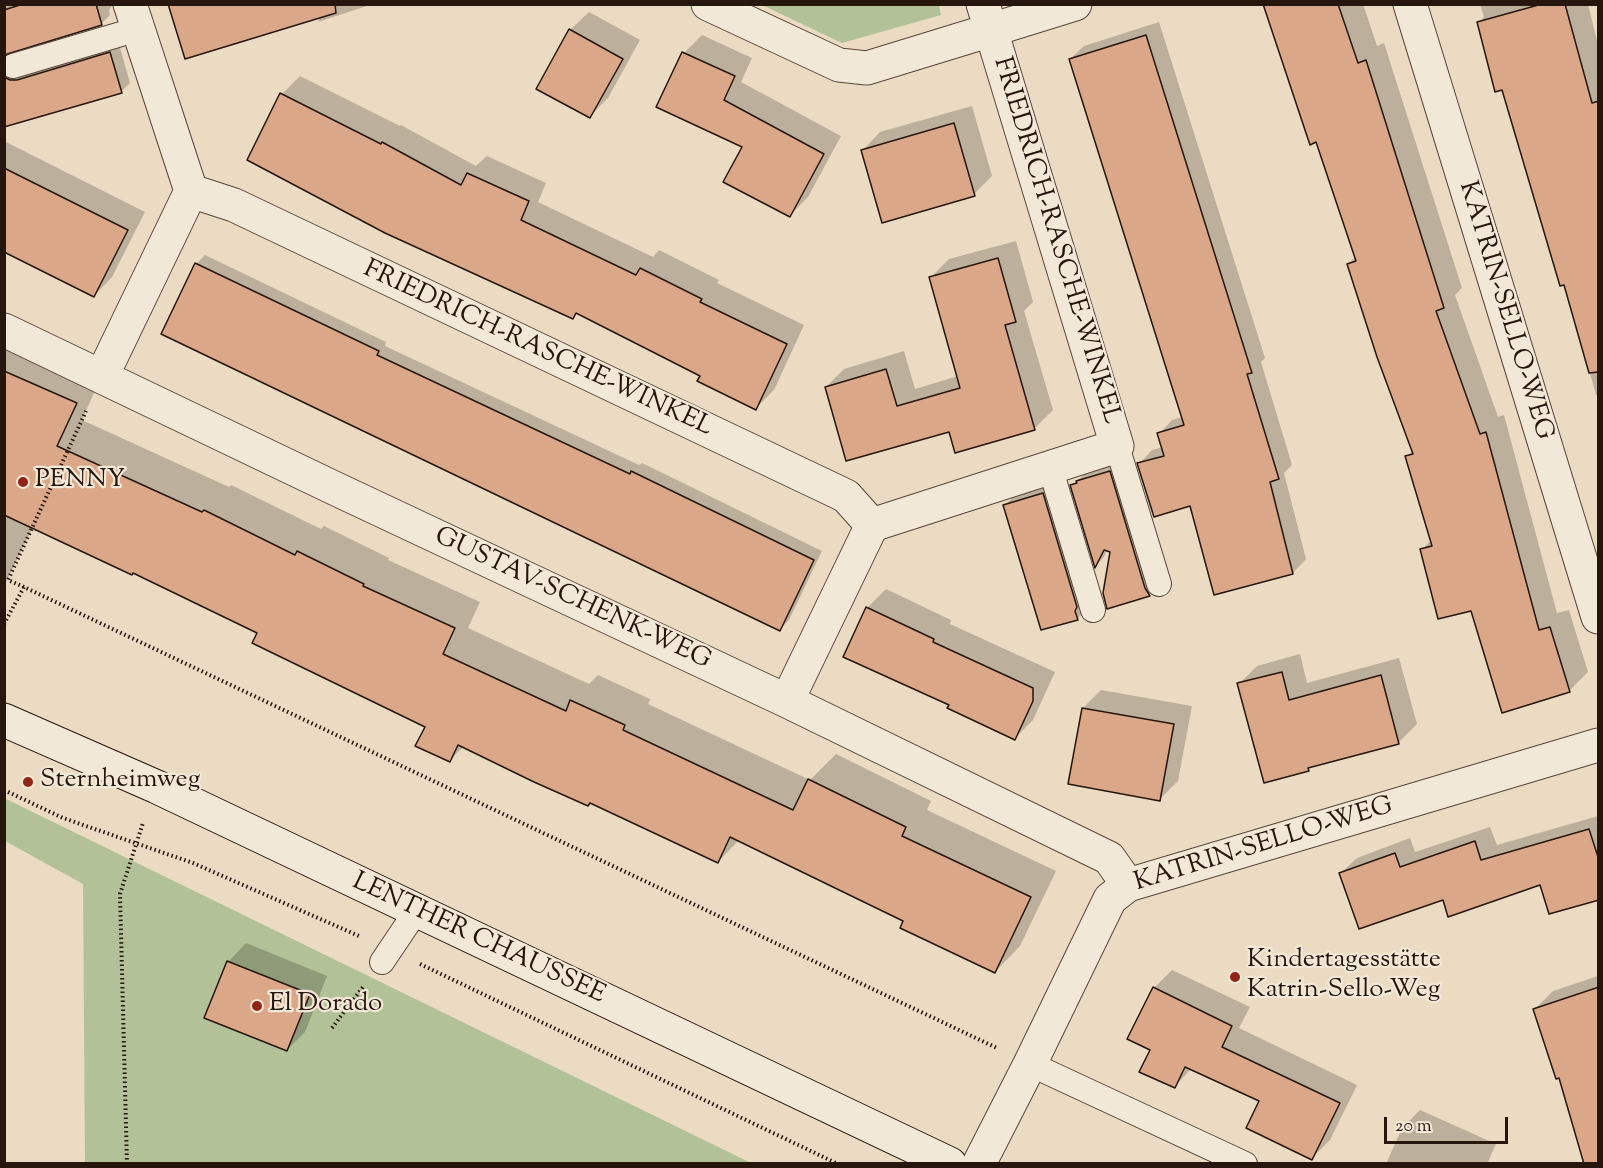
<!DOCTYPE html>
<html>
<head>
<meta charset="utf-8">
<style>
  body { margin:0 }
  #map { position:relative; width:1603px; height:1168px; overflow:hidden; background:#ebdbc2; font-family:"Sorts Mill Goudy",serif }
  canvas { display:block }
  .frame { position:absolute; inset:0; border:6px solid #26160e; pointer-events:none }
  .scale { position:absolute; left:1384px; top:1117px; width:124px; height:27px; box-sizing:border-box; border:3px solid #26160e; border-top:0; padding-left:8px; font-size:18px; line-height:21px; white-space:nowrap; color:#26160e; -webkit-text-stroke:4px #f2e8d7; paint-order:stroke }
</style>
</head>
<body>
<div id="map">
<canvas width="1603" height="1168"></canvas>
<div class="frame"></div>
<div class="scale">20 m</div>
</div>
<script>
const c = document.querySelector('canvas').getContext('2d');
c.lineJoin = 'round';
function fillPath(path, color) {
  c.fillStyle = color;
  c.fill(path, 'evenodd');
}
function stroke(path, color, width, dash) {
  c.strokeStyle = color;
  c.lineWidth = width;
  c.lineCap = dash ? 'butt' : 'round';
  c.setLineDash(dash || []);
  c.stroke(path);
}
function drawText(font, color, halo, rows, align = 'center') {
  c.font = font + ' "Sorts Mill Goudy",serif';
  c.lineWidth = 4.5;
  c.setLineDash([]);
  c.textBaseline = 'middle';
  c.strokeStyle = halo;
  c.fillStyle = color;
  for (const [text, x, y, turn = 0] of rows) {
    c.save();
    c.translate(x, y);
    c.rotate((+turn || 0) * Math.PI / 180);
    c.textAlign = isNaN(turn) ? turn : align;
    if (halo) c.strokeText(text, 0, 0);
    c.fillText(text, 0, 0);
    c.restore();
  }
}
const green = new Path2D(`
  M 762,5 L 939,5 L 941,15 L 842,43 Z
  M 4,798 L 751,1163 L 85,1163 L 83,884 L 5,841 Z`);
const shadow = new Path2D(`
  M 4,4 L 113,4 L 109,10 L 110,15 L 101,24 L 8,51 L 8,60 L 119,44 L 130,83 L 121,92 L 4,125 Z
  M 170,4 L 373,4 L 318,22 L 321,16 Z
  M 1264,4 L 1363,4 L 1377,46 L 1384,43 L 1462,288 L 1455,295 L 1498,417 L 1504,415 L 1557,613 L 1569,610 L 1588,672 L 1570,690 L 1503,711 L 1472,609 L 1422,550 L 1431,540 L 1407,456 L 1413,450 L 1348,264 L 1356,256 L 1317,141 Z
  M 1480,4 L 1588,4 L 1598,45 L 1598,395 L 1596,395 L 1565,283 L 1503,89 L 1478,23 L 1484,17 Z
  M 589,12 L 640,40 L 608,98 L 590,116 L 570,30 Z
  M 1159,22 L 1265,358 L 1261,362 L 1292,465 L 1284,473 L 1306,559 L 1293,573 L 1191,504 L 1139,464 L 1152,450 L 1163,447 L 1159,434 L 1172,420 L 1183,417 L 1070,59 L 1084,46 Z
  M 702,35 L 752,58 L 741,82 L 841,136 L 808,197 L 790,215 L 684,53 Z
  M 300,76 L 400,126 L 401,125 L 476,166 L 487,156 L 546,183 L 538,202 L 653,257 L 659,250 L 719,280 L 717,283 L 804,325 L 774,390 L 756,408 L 701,375 L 577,312 L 573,317 L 282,94 Z
  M 972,106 L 992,176 L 974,194 L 862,151 L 880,132 Z
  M 4,141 L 145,212 L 112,277 L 94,296 L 4,250 Z
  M 1016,241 L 1033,302 L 1024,311 L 1053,410 L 1035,428 L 956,451 L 950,430 L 826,387 L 844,369 L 904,351 L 915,389 L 958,376 L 931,277 L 949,259 Z
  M 205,255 L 386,342 L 385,346 L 639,465 L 642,463 L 822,551 L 789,620 L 780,629 L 196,264 Z
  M 4,334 L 101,377 L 82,420 L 229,487 L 231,485 L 321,529 L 324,526 L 389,558 L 388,560 L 480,602 L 468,628 L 589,684 L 598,675 L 650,699 L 648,704 L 810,780 L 836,754 L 931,801 L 927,810 L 1056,871 L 1020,946 L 995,972 L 905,921 L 739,840 L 718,862 L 590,802 L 464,746 L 449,761 L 427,726 L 259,632 L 133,572 L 33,527 L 4,586 Z
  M 1119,463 L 1158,585 L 1149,594 L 1108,607 L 1112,551 L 1107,549 L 1104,557 L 1096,565 L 1072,485 L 1087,472 Z
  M 1052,485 L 1086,610 L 1077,619 L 1005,505 L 1014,496 Z
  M 886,589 L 951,620 L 950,624 L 1055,672 L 1033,720 L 1015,738 L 951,704 L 845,656 L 867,608 Z
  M 1300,654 L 1307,683 L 1399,658 L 1417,724 L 1399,742 L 1312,766 L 1308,769 L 1239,684 L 1257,666 Z
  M 1101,690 L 1192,706 L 1178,781 L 1160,799 L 1083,708 Z
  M 1598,816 L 1598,898 L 1541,883 L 1444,898 L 1341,873 L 1357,858 L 1410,838 L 1415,852 L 1490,827 L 1497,845 Z
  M 246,943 L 327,976 L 305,1032 L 287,1050 L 228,962 Z
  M 1172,970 L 1250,1007 L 1239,1028 L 1357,1085 L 1330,1140 L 1312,1158 L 1261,1101 L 1192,1068 L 1175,1086 L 1152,1049 L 1154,988 Z
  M 1598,976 L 1598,1164 L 1560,1077 L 1535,1009 L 1553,991 Z
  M 1420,1110 L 1496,1144 L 1487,1164 L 1386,1164 L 1402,1128 Z`);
const building = new Path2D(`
  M 23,4 L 96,4 L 102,25 L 4,55 L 4,10 Z
  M 168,4 L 335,4 L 336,13 L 185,59 Z
  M 1263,4 L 1338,4 L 1358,63 L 1366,60 L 1444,308 L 1436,311 L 1480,434 L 1486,432 L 1539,630 L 1550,627 L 1570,692 L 1502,713 L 1471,611 L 1438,619 L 1420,549 L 1432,546 L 1405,456 L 1413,454 L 1377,357 L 1347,264 L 1356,261 L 1316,142 L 1310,145 Z
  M 1542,4 L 1565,4 L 1592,103 L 1599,101 L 1599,372 L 1589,373 L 1564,285 L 1560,286 L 1502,90 L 1495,92 L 1477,22 Z
  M 569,29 L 623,59 L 590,118 L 536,89 Z
  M 1146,35 L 1252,373 L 1247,374 L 1279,479 L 1270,482 L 1293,574 L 1214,595 L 1190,506 L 1154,517 L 1137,463 L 1164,456 L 1157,433 L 1184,425 L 1069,59 Z
  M 110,52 L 122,93 L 4,127 L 4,77 L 10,80 L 17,80 Z
  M 682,52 L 735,76 L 724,100 L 824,154 L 790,217 L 723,182 L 742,147 L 656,107 Z
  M 280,93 L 381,144 L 382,142 L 461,185 L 467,173 L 529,201 L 521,220 L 636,275 L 640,268 L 702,299 L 700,302 L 787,344 L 756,410 L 697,381 L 700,376 L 576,313 L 573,319 L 385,233 L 247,160 Z
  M 954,123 L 975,196 L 882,223 L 861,150 Z
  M 4,168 L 128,230 L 94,297 L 4,252 Z
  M 998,258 L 1016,322 L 1005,325 L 1035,430 L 955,453 L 949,432 L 846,461 L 825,387 L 886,369 L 897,406 L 960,388 L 929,277 Z
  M 195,263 L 379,351 L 377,355 L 630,474 L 631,471 L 814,560 L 780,631 L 161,334 Z
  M 4,371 L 77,403 L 57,446 L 202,512 L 204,510 L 295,555 L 297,551 L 364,584 L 363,586 L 455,628 L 443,654 L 566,711 L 570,700 L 625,725 L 623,730 L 793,810 L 808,779 L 906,827 L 902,836 L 1031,897 L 995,973 L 900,928 L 903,921 L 730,837 L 718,863 L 590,803 L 588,806 L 534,782 L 458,745 L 450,762 L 415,746 L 425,727 L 252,643 L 257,633 L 133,573 L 132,575 L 4,515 Z
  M 1110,471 L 1145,588 L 1150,596 L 1107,609 L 1103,593 L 1110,552 L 1104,550 L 1095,568 L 1070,485 L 1077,483 L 1076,481 Z
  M 1043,493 L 1077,607 L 1075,611 L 1078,620 L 1041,630 L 1003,505 Z
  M 866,607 L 934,639 L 933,642 L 1033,688 L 1033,701 L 1015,740 L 947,708 L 949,705 L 843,657 Z
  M 1282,672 L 1289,700 L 1381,675 L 1399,744 L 1308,768 L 1309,771 L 1264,783 L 1237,683 Z
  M 1082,708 L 1174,724 L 1160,801 L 1068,784 Z
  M 1589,829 L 1599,860 L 1599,900 L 1549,914 L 1540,885 L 1448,917 L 1443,900 L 1359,929 L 1339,873 L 1395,853 L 1400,867 L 1475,841 L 1481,860 Z
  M 227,961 L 310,994 L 287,1051 L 204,1018 Z
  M 1153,987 L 1232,1026 L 1222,1047 L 1340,1103 L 1312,1160 L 1246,1128 L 1259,1101 L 1185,1067 L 1175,1088 L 1139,1072 L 1150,1050 L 1127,1039 Z
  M 1599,987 L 1599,1164 L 1584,1164 L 1559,1078 L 1556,1079 L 1533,1009 Z`);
const path = new Path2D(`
  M 24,587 L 8,580 L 86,411
  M 4,624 L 24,587 L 997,1048
  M 4,790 L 63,818 L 193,863 L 359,936
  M 420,964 L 838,1164
  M 332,1028 L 363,987
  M 127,1164 L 120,894 L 143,823`);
const lane = new Path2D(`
  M 13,66 L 138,29
  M 1117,446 L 1159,584
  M 1050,467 L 1093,610
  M 382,962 L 417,910
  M 1030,1064 L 1245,1164`);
const street = new Path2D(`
  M 708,4 L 839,65 L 867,68 L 991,30 L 1117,446 L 872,525 L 787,701
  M 983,4 L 991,30 L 1075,4
  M 1410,4 L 1598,617
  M 191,191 L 234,205 L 846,496 L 872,525
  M 4,330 L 334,488 L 787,701 L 1109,858 L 1128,885
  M 102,376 L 191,191 L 130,4
  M 979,1164 L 1030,1064 L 1110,899 L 1128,885 L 1598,745`);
const secondary = new Path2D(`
  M 4,720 L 157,787 L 950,1164`);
const markers = [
  [23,482,6,"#8f2418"],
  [28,782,6,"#8f2418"],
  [1235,977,6,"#8f2418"],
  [257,1006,6,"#8f2418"]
];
const streetNames = [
  ["FRIEDRICH-RASCHE-WINKEL",1055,241,73],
  ["KATRIN-SELLO-WEG",1504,311,73],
  ["FRIEDRICH-RASCHE-WINKEL",537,350,25],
  ["GUSTAV-SCHENK-WEG",572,600,25],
  ["KATRIN-SELLO-WEG",1264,846,-17],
  ["LENTHER CHAUSSEE",478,940,25]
];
const poiNames = [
  ["PENNY",35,482],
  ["Sternheimweg",40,782],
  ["Kindertagesstätte",1247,962],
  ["Katrin-Sello-Weg",1247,992],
  ["El Dorado",269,1006]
];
fillPath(green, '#b2c197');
fillPath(shadow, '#0003');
fillPath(building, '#dba789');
stroke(building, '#26160e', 1.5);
stroke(lane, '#57473b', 26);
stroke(street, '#57473b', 35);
stroke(secondary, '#26160e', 35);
stroke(path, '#26160e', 4, [1.5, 3]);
stroke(lane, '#f2e8d7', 24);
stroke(street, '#f2e8d7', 33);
stroke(secondary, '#f2e8d7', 33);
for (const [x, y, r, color] of markers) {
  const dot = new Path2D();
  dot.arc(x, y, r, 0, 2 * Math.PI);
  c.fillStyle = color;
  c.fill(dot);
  stroke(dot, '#f2e8d7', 2);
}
drawText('26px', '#26160e', '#f2e8d7', streetNames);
drawText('26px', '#26160e', '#f2e8d7', poiNames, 'left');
</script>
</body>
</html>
